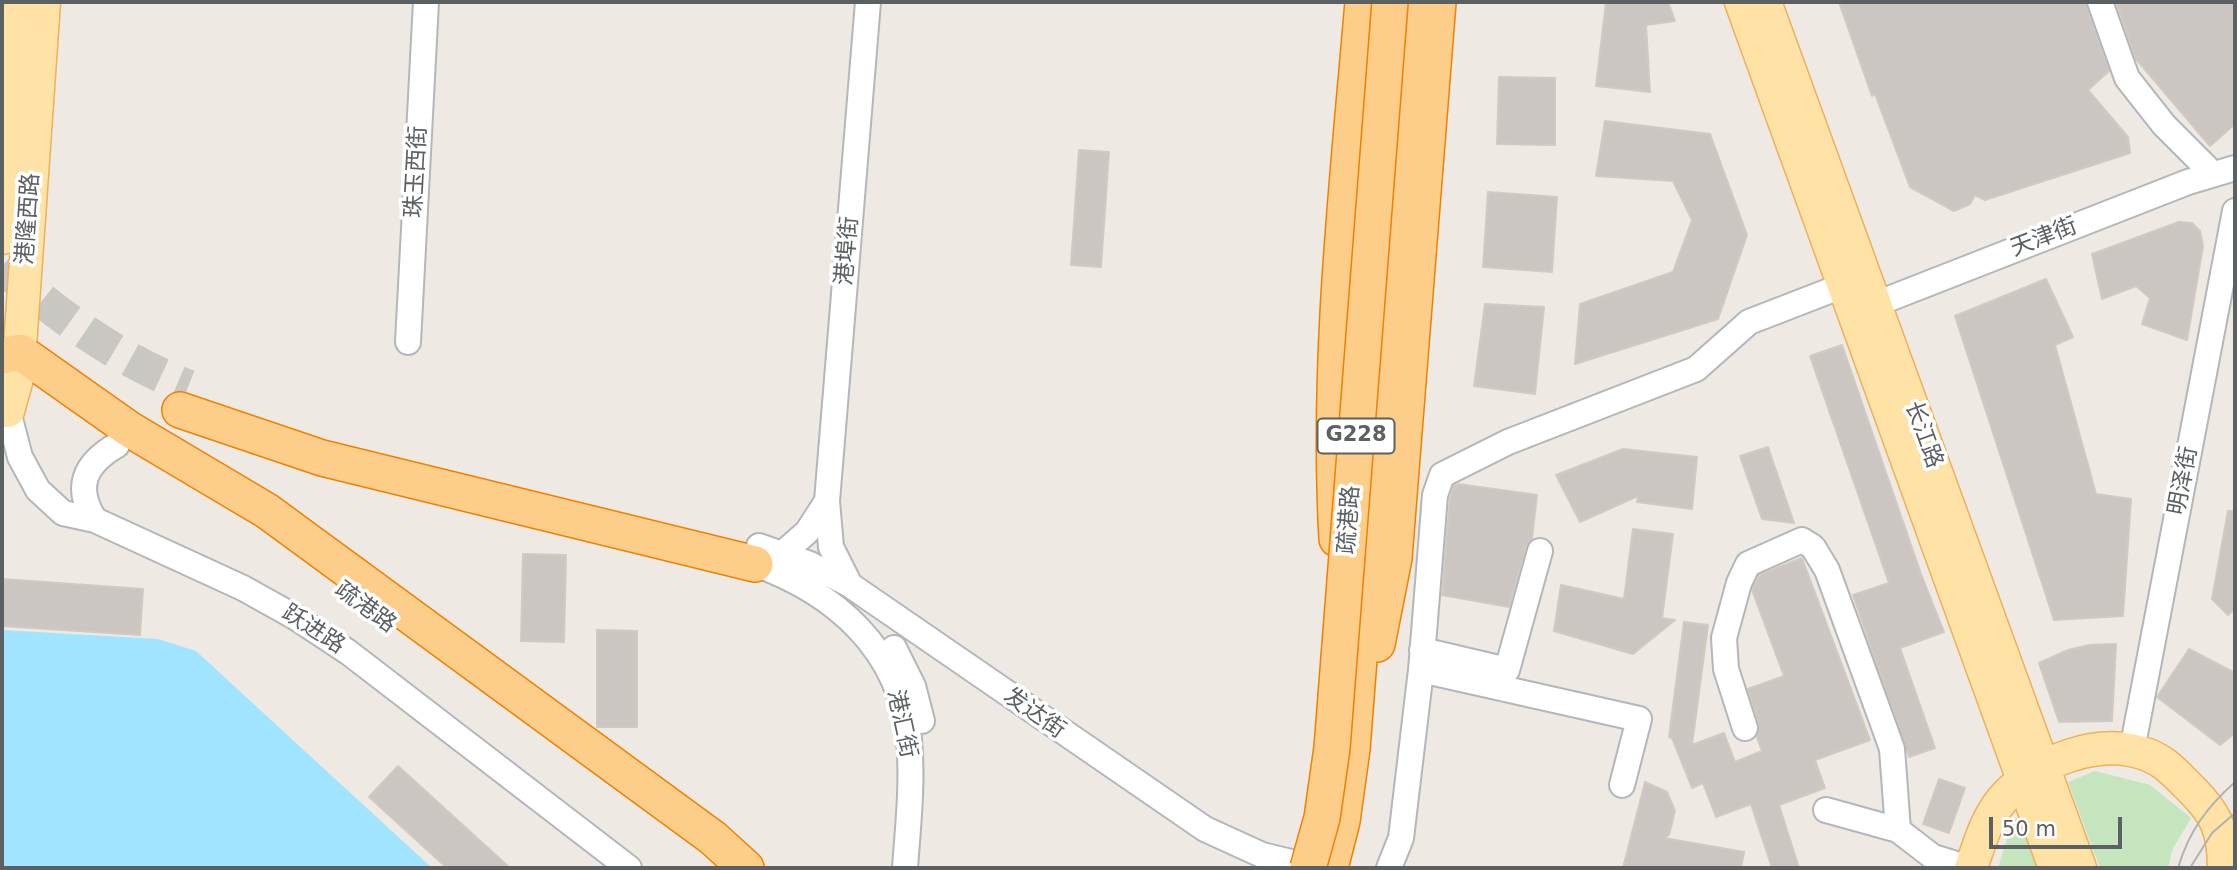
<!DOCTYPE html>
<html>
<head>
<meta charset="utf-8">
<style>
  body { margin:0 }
  #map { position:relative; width:2237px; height:870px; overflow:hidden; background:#eee9e2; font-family:"DejaVu Sans",sans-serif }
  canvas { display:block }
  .frame { position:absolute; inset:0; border:4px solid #5b6063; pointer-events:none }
  .scale { position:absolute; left:1989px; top:817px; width:133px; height:32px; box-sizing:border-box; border:4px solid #5b6063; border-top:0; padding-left:9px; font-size:21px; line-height:24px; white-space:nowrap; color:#5b6063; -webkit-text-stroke:5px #fff; paint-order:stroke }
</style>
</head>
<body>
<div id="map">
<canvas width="2237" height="870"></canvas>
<div class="frame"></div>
<div class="scale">50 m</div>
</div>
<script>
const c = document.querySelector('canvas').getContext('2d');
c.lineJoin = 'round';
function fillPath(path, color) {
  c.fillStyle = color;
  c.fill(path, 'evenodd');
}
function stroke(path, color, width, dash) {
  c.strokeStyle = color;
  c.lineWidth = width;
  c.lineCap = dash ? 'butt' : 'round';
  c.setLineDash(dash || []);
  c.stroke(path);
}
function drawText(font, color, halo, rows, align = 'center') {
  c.font = font + ' "DejaVu Sans","Noto Sans SC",sans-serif';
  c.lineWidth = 7;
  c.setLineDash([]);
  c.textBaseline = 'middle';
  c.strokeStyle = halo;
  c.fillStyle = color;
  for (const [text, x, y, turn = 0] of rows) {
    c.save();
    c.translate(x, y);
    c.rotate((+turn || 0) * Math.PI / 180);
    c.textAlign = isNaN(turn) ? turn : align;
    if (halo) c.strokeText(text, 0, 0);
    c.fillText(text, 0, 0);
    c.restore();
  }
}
const green = new Path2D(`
  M 2095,771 L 2150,785 L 2191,818 L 2172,850 L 2168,868 L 2100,868 L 2068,782 Z
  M 2028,816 L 2048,868 L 1998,868 L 2013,819 Z`);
const water = new Path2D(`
  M 2,630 L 158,639 L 196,651 L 432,868 L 2,868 Z`);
const building = new Path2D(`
  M 1606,2 L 1668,2 L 1675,21 L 1646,25 L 1650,92 L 1596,86 Z
  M 1839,2 L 2085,2 L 2109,71 L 2088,90 L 2128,137 L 2130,153 L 1985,200 L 1975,195 L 1970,204 L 1954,211 L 1910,187 L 1875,94 L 1872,96 Z
  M 2116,2 L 2235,2 L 2235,124 L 2210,146 L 2136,59 Z
  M 1499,77 L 1555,78 L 1555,145 L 1497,144 Z
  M 1605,121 L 1710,134 L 1747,235 L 1718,319 L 1575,364 L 1580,304 L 1673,272 L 1692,220 L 1673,181 L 1596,176 Z
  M 1079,150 L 1109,152 L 1101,267 L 1071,265 Z
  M 1488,192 L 1557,197 L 1552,272 L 1483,267 Z
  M 2179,222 L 2192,223 L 2200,231 L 2203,246 L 2187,340 L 2142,324 L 2150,298 L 2136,286 L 2102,299 L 2092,254 Z
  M 2046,279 L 2073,337 L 2055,345 L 2096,494 L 2131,499 L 2123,616 L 2054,620 L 1955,316 Z
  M 1485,304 L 1544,307 L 1535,394 L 1474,386 Z
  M 1842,345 L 1921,574 L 1944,632 L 1900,648 L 1935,748 L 1909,757 L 1853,595 L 1889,583 L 1810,356 Z
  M 1768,447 L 1794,523 L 1762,519 L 1740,456 Z
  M 1623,449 L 1697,457 L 1692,509 L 1637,502 L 1638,496 L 1580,522 L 1556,475 Z
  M 1458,484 L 1537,495 L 1532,539 L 1526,547 L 1509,607 L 1442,595 L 1450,498 L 1454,486 Z
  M 2228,511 L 2235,511 L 2235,609 L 2228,615 L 2212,599 Z
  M 1633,529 L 1673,534 L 1662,618 L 1675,620 L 1633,654 L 1554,631 L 1561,585 L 1624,599 Z
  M 523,554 L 566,555 L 564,642 L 521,641 Z
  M 1802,558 L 1870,740 L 1815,760 L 1825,788 L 1779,805 L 1799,868 L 1772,868 L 1751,804 L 1716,817 L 1703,783 L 1692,788 L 1672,738 L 1669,737 L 1684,622 L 1708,625 L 1692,745 L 1724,733 L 1735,762 L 1762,751 L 1757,737 L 1759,723 L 1748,689 L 1784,676 L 1752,590 L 1759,575 Z
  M 2,579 L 143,589 L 140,635 L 2,626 Z
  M 597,630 L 637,631 L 637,727 L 597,727 Z
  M 2116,644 L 2112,721 L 2059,722 L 2039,663 L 2068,650 L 2089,645 Z
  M 2189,649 L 2235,673 L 2235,733 L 2220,745 L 2157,697 Z
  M 398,766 L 510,868 L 447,868 L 369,797 Z
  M 1939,779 L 1965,788 L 1949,833 L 1923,824 Z
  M 1645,782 L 1667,792 L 1675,811 L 1669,835 L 1664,838 L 1744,852 L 1741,868 L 1623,868 Z`);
const highwayTunnel = new Path2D(`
  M 2,266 C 57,316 118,359 188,387`);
const minor = new Path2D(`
  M 2100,2 L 2127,78 L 2164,125 L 2213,174
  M 1858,311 L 2188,182 L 2235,168
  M 408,342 L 426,2
  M 2,411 L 8,411 L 20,457 L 38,490 L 63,513 L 95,520 L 243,588 L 295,617 L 348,652 L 629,868
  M 95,520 C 74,488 84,464 117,445
  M 759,546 L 810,564 L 850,585 L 1205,829 L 1262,855 L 1316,868
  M 783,553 L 807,532 L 827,501
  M 755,564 C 836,593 900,650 909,739 C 913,782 908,826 905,868
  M 850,585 L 831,547 L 827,501 L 868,2
  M 894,648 L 913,686 L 922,721
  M 1422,650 L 1507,670 L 1540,551
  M 1421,670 L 1639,719 L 1622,785
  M 1745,728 L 1726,669 L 1724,638 L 1739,583 L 1748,564 L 1802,540 L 1813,547 L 1827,570 L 1886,732 L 1892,749 L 1898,830
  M 2132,750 L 2235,211
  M 1826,810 L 1898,830 L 1933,857 L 1969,868
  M 1389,868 L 1401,838 L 1421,670 L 1435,495 L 1442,475 L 1508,442 L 1696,369 L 1749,322 L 1860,279`);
const major = new Path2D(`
  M 1741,2 L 2055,868
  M 1765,2 L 2080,868
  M 2,238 L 16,2
  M 8,411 L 18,375 L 44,2
  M 1971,868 C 1979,845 1986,819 2002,800 C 2035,761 2099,736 2148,755 C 2164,761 2174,772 2186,784 C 2215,812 2224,828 2224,868`);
const highway = new Path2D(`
  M 2,356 L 20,352 L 129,429 L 267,511 L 713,838 L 746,868
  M 180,410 L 322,458 L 755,564
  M 1337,539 C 1327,359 1348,181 1363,2
  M 1377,644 L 1394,558 L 1438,2
  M 1330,868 L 1342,821 L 1352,749 L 1410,2`);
const tram = new Path2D(`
  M 2178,868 C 2189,831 2207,807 2235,782
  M 2190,868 L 2212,833 L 2235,813`);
const highwayBridge = new Path2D(`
  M 1308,868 L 1322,818 L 1332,748 L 1390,2`);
const shields = [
  [1356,436,77]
];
const shieldNames = [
  ["G228",1356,436]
];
const streetNames = [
  ["珠玉西街",417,172,-87],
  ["港隆西路",29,219,-86],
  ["天津街",2044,238,-21],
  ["港埠街",848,251,-85],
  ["长江路",1923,435,70],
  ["明泽街",2184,481,-79],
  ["疏港路",1350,520,-86],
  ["疏港路",365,608,36],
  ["跃进路",313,630,33],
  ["发达街",1034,714,35],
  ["港汇街",901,724,78]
];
fillPath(green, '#c4e5be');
fillPath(water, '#a1e4ff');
fillPath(building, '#cbc6c1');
stroke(building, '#d2cac1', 2);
stroke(highwayTunnel, '#c9c7c2', 35, [35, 18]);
stroke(minor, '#b3b6ba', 28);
stroke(major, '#f1af57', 35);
stroke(highway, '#f08000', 38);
stroke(minor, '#fff', 24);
stroke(major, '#ffe3a6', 32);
stroke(highway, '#fdce8a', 35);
stroke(tram, '#b1b2b3', 2);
stroke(highwayBridge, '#f08000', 38, []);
stroke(highwayBridge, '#fdce8a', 35);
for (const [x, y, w] of shields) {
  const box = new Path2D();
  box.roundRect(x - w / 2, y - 17.5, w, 35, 5);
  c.fillStyle = '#fff';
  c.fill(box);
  stroke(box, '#5b6063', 2);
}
drawText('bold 21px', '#5b6063', null, shieldNames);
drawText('23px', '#5b6063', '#fff', streetNames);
</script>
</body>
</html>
